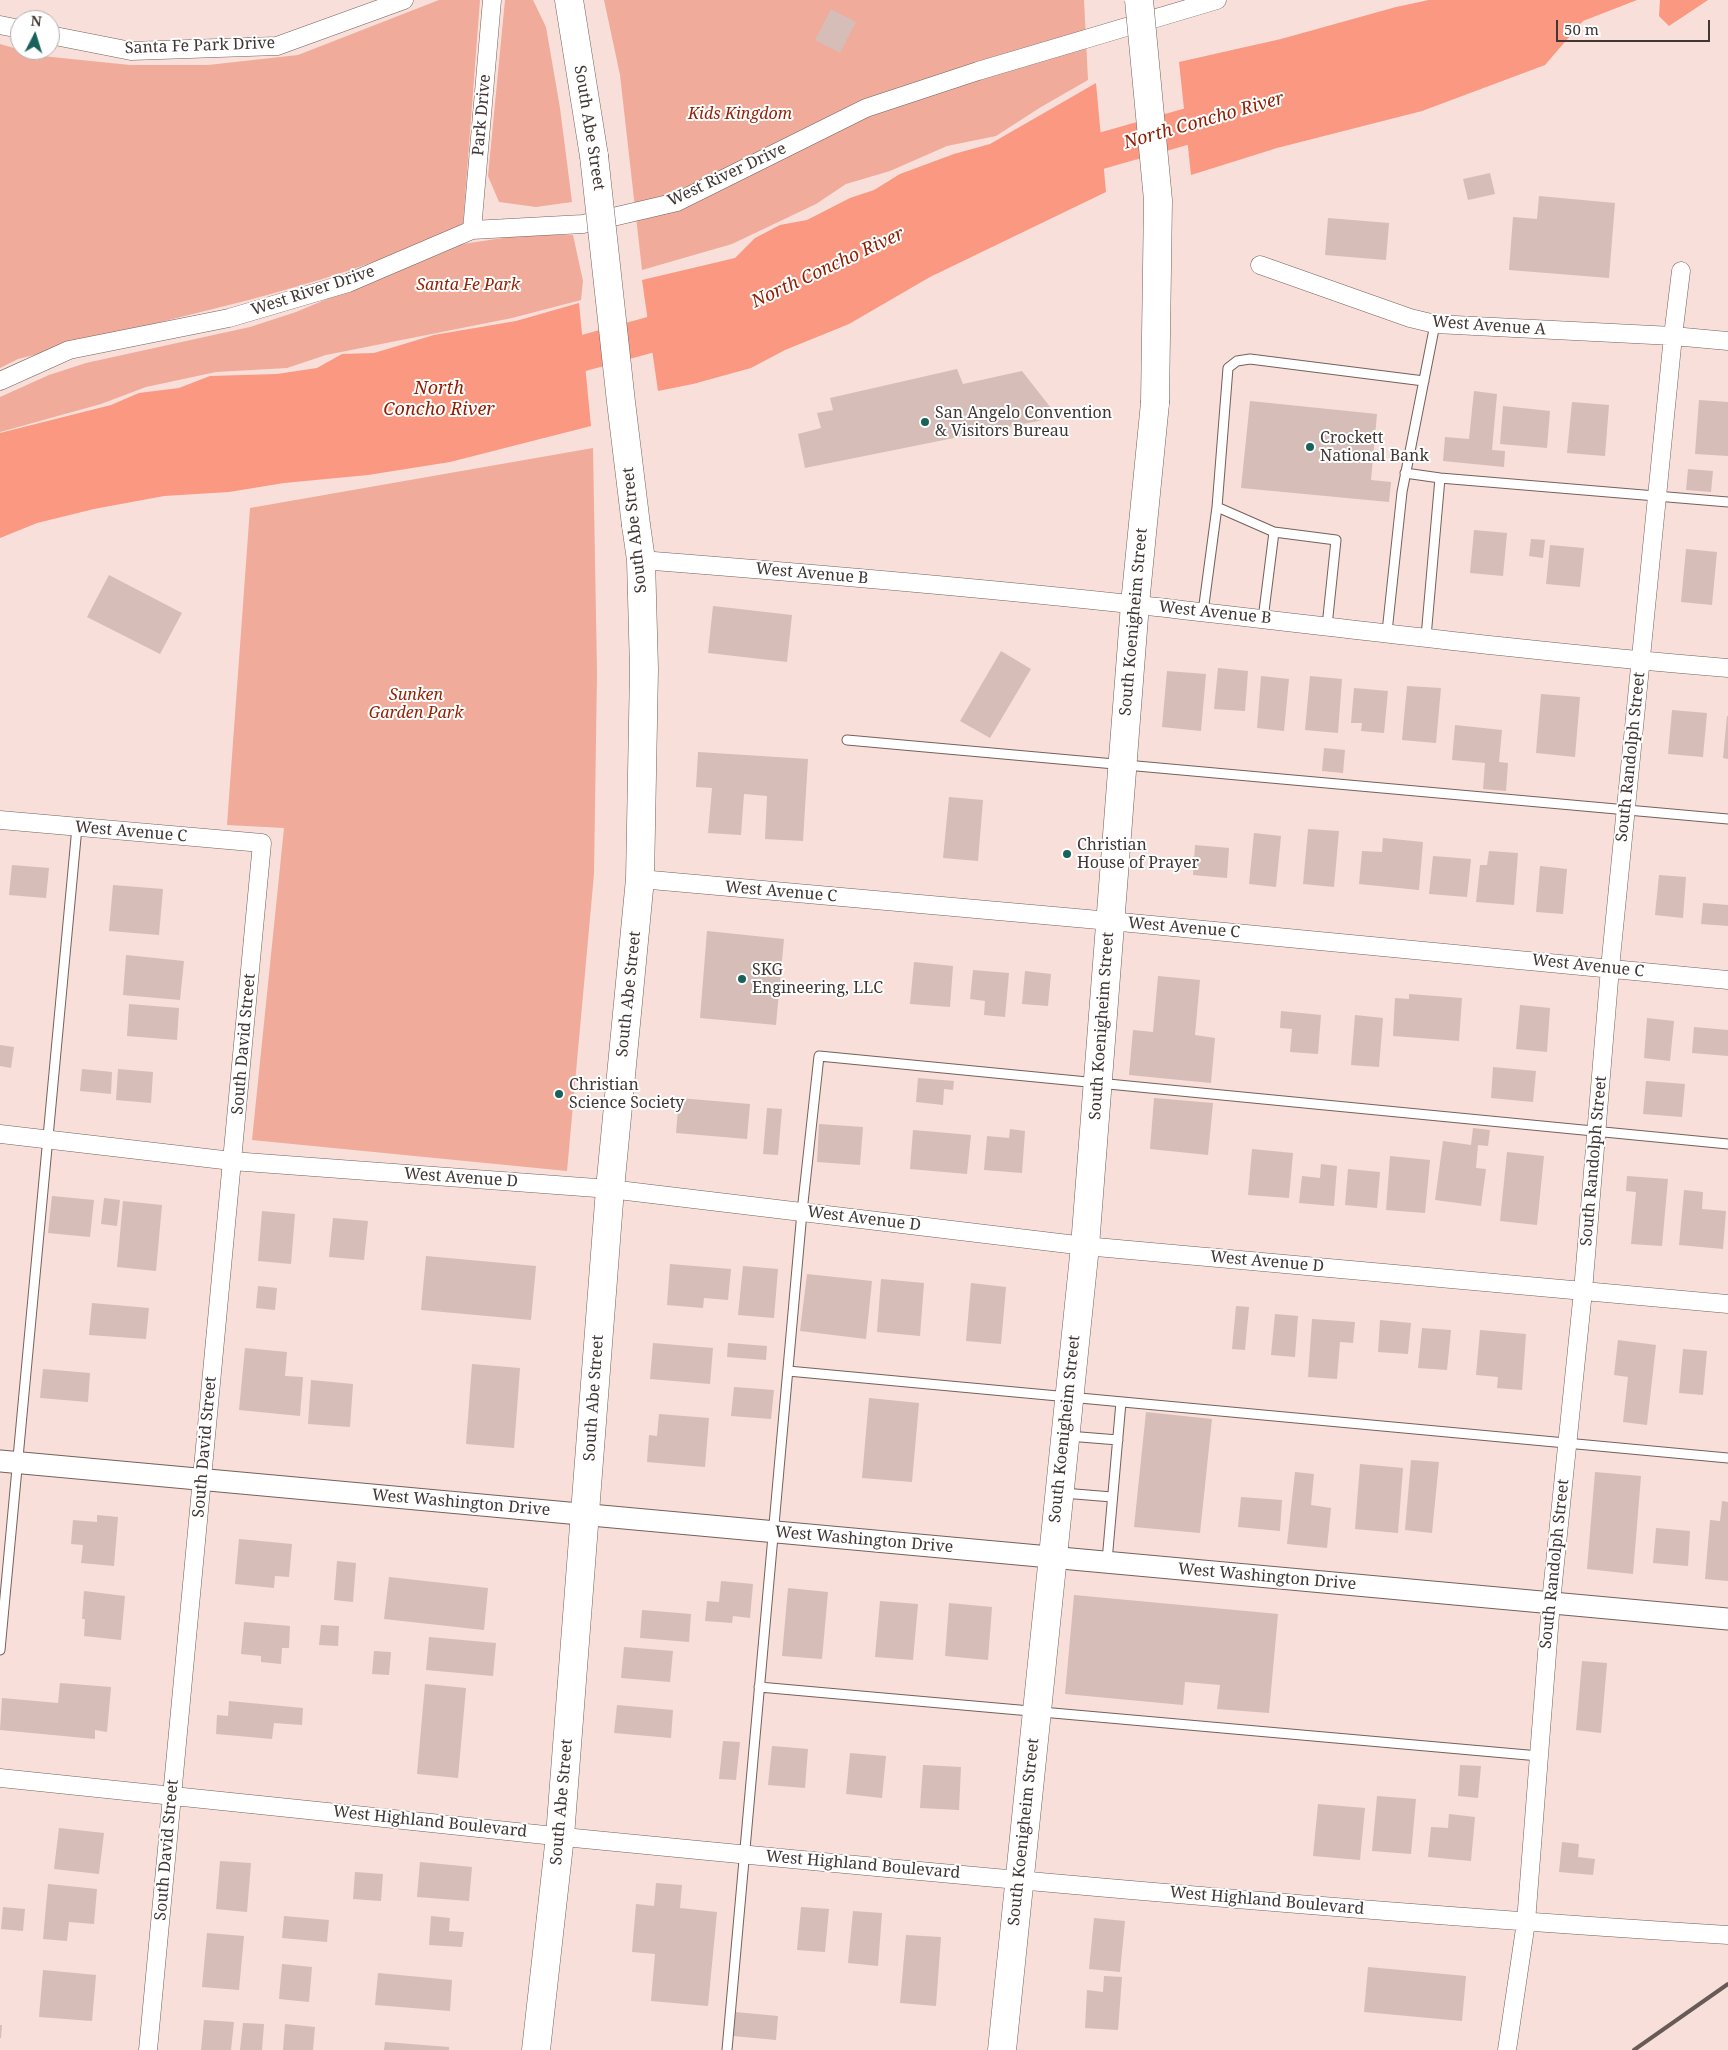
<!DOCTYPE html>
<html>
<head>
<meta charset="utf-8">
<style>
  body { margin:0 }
  #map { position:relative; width:1728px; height:2050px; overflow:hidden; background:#f8dfd9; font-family:"Noto Serif",serif }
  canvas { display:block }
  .north { position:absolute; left:10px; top:10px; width:50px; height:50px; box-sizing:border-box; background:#fff; border:1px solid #b3afae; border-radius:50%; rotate:5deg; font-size:14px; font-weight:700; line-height:20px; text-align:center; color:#403634 }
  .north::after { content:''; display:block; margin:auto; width:18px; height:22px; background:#17625a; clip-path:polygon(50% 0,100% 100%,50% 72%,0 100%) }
  .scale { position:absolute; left:1556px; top:20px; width:154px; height:22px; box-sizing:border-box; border:2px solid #403634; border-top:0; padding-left:6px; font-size:15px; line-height:18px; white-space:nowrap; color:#403634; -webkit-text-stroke:4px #fff; paint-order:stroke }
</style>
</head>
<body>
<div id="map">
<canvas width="1728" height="2050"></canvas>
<div class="north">N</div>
<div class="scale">50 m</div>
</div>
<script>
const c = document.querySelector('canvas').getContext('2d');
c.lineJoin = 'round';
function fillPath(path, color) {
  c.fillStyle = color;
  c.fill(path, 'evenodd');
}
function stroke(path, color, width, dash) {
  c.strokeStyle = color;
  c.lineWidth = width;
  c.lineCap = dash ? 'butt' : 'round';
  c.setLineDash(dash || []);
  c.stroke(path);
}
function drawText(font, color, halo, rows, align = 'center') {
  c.font = font + ' "Noto Serif",serif';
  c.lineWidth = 4;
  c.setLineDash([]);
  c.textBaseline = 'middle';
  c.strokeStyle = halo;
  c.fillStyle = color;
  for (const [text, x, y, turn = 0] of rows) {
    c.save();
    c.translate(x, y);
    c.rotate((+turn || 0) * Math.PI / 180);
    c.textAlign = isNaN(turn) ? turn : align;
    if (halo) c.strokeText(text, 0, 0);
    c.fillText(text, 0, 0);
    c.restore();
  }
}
const green = new Path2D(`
  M 439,0 L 480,0 L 463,224 C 369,271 266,296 165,321 C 116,333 67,347 18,359 L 0,368 L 0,44 L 42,56 L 130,65 L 208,65 L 298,55 Z
  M 505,0 L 533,0 L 546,27 L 560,108 L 572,202 L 536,207 L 499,202 L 488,176 Z
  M 604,0 L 1084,0 L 1088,80 L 1041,107 L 996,136 L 947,146 L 890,171 L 846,184 L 816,204 L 732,244 L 642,270 L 620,75 Z
  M 523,235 L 573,235 L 583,281 L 581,300 L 512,318 L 326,355 L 287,368 L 216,372 L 146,387 L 101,404 L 0,432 L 0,397 L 49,375 L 86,363 L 250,327 L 296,312 L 456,245 Z
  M 593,448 L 597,672 L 594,874 L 567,1171 L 252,1140 L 284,828 L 227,825 L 250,508 Z`);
const water = new Path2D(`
  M 1429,0 L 1637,0 L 1583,21 L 1545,65 L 1422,111 L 1277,148 L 1191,175 L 1179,62 L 1281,39 L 1396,7 Z
  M 1660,0 L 1708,0 L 1669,26 L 1659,16 Z
  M 1096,83 L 1106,192 L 930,277 L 849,324 L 785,350 L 751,368 L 693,384 L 658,391 L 642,280 L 735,258 L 755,238 L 780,225 L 807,220 L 850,198 L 874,190 L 900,174 L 954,154 L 990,144 Z
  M 579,303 L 591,426 L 450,462 L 368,475 L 284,483 L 229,492 L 164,496 L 94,509 L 37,523 L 0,538 L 0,433 L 111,405 L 139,393 L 179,388 L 210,376 L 277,374 L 317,368 L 342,354 L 374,353 L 434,335 L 516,321 Z`);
const river = new Path2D(`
  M 1055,164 L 1234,113
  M 536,366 L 697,322`);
const building = new Path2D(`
  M 831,9 L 856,22 L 840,53 L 815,40 Z
  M 1490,173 L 1495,194 L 1468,200 L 1463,179 Z
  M 1539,196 L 1615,203 L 1609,278 L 1509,270 L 1513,217 L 1537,219 Z
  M 1328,218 L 1389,223 L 1386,260 L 1325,255 Z
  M 957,369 L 963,384 L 1022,371 L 1058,417 L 805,468 L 798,434 L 821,428 L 817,413 L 833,410 L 830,398 Z
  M 1474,391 L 1497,394 L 1492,450 L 1505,451 L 1504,467 L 1443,461 L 1445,437 L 1469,439 Z
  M 1699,400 L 1728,402 L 1728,456 L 1695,454 Z
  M 1250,401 L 1377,414 L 1371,480 L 1391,482 L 1389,502 L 1241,488 Z
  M 1572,402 L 1609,405 L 1605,456 L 1567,453 Z
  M 1503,406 L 1550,411 L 1547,448 L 1500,444 Z
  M 1688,469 L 1713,471 L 1711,492 L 1686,490 Z
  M 1474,530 L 1507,533 L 1503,576 L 1470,573 Z
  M 1531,539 L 1545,540 L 1543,558 L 1529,556 Z
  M 1550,545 L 1584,548 L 1580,587 L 1546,584 Z
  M 1686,549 L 1717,552 L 1712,605 L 1681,602 Z
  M 109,575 L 182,613 L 160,654 L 87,617 Z
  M 713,606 L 792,615 L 787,662 L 708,653 Z
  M 1001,651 L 1031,669 L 990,738 L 960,721 Z
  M 1218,668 L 1248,671 L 1245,711 L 1214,709 Z
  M 1167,671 L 1206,674 L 1201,731 L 1162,727 Z
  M 1261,676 L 1289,679 L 1284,731 L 1257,728 Z
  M 1310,676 L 1342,679 L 1338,733 L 1305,730 Z
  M 1407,686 L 1441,688 L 1436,743 L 1402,740 Z
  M 1354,688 L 1388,691 L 1384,733 L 1361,731 L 1362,723 L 1351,723 Z
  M 1541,694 L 1580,697 L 1575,757 L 1536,753 Z
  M 1672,710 L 1707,713 L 1703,757 L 1668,754 Z
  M 1727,716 L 1728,716 L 1728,759 L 1723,758 Z
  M 1455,725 L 1502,730 L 1499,762 L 1508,763 L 1506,791 L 1483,789 L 1485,763 L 1452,760 Z
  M 1324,748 L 1345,750 L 1343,773 L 1322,771 Z
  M 698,752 L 808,759 L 803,841 L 765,839 L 767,796 L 744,794 L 741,835 L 708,833 L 712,788 L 696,787 Z
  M 949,797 L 983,800 L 978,861 L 943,858 Z
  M 1308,829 L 1339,831 L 1334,887 L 1303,884 Z
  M 1254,833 L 1281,836 L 1276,887 L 1249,884 Z
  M 1383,838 L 1423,842 L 1419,890 L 1359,884 L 1362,851 L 1382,852 Z
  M 1195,845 L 1229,848 L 1227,878 L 1193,875 Z
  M 1489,851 L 1518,853 L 1514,905 L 1476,902 L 1480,865 L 1487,865 Z
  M 1433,856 L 1471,859 L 1467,897 L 1429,894 Z
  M 12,865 L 49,868 L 46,898 L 9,895 Z
  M 1540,866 L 1567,869 L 1563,914 L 1536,912 Z
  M 1659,875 L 1686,877 L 1683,918 L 1655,915 Z
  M 113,885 L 163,889 L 159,935 L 109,931 Z
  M 1703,903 L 1728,905 L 1728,926 L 1701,924 Z
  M 707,931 L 784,939 L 776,1025 L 700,1018 Z
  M 126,955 L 184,961 L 180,1000 L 123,995 Z
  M 914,962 L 953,966 L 950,1007 L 910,1004 Z
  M 973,970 L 1009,973 L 1005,1017 L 984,1015 L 985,1001 L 970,999 Z
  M 1025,971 L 1051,974 L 1048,1006 L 1022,1004 Z
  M 1158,976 L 1200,980 L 1195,1035 L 1215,1038 L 1211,1083 L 1129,1075 L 1133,1030 L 1153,1032 Z
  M 1409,994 L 1462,998 L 1459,1041 L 1393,1036 L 1395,998 L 1409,999 Z
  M 129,1004 L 179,1008 L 177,1040 L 127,1036 Z
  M 1520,1005 L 1550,1008 L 1547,1052 L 1516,1049 Z
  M 1281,1011 L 1321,1015 L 1318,1054 L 1290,1052 L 1292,1029 L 1280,1028 Z
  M 1355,1015 L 1383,1018 L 1379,1067 L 1351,1065 Z
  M 1647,1018 L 1674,1021 L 1670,1061 L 1644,1058 Z
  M 1694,1027 L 1728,1030 L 1728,1056 L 1692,1053 Z
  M 0,1045 L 14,1047 L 11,1068 L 0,1066 Z
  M 1493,1067 L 1536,1071 L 1533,1102 L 1491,1098 Z
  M 82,1069 L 112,1072 L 111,1094 L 80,1091 Z
  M 118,1069 L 153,1072 L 151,1103 L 116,1100 Z
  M 918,1078 L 954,1081 L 953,1090 L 944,1089 L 943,1105 L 916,1102 Z
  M 1646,1081 L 1685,1084 L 1682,1117 L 1643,1114 Z
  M 679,1098 L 750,1104 L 747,1139 L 676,1133 Z
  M 1154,1098 L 1213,1103 L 1208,1155 L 1150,1149 Z
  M 767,1108 L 782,1109 L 778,1155 L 763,1154 Z
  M 819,1124 L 863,1127 L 860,1165 L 817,1162 Z
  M 1473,1128 L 1490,1130 L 1488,1146 L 1478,1145 L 1476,1168 L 1486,1169 L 1481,1206 L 1435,1200 L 1443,1141 L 1471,1145 Z
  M 1010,1129 L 1025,1131 L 1022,1173 L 984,1170 L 987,1136 L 1009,1138 Z
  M 913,1130 L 971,1135 L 967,1174 L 910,1169 Z
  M 1252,1149 L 1293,1153 L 1289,1198 L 1248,1195 Z
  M 1507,1152 L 1544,1156 L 1537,1225 L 1500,1221 Z
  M 1390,1156 L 1430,1160 L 1425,1213 L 1386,1210 Z
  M 1321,1164 L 1337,1166 L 1334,1206 L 1299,1203 L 1302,1176 L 1320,1178 Z
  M 1348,1169 L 1380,1172 L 1377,1208 L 1345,1205 Z
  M 1627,1176 L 1668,1179 L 1662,1246 L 1631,1244 L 1636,1192 L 1626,1191 Z
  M 1684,1190 L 1703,1192 L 1702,1209 L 1726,1211 L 1723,1249 L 1679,1245 Z
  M 52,1196 L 94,1200 L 90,1237 L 48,1233 Z
  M 104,1198 L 120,1200 L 117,1226 L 101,1224 Z
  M 123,1201 L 162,1205 L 156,1271 L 117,1267 Z
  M 262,1211 L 295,1214 L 291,1264 L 258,1261 Z
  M 333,1218 L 368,1221 L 364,1260 L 329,1257 Z
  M 426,1256 L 536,1266 L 531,1320 L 421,1310 Z
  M 670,1264 L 731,1269 L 728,1300 L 704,1298 L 703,1308 L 667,1305 Z
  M 743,1266 L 778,1269 L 774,1318 L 738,1315 Z
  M 807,1274 L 872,1281 L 866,1339 L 800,1331 Z
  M 881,1279 L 924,1283 L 920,1336 L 877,1332 Z
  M 971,1283 L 1006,1287 L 1001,1344 L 966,1341 Z
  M 258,1286 L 277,1288 L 275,1310 L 256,1308 Z
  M 92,1303 L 149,1308 L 146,1339 L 89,1335 Z
  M 1236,1306 L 1249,1307 L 1245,1350 L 1232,1349 Z
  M 1275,1314 L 1298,1316 L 1295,1357 L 1271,1355 Z
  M 1312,1319 L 1355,1322 L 1353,1343 L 1340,1342 L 1337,1379 L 1308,1377 Z
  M 1380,1320 L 1411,1323 L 1408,1354 L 1378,1352 Z
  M 1422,1328 L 1451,1330 L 1447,1370 L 1418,1368 Z
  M 1480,1330 L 1526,1334 L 1522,1390 L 1497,1388 L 1498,1377 L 1476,1375 Z
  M 1618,1340 L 1656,1345 L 1647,1425 L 1623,1422 L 1628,1377 L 1614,1375 Z
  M 653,1343 L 713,1348 L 710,1384 L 650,1379 Z
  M 728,1343 L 767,1346 L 766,1360 L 727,1357 Z
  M 245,1348 L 287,1352 L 285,1376 L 303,1377 L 300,1416 L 239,1410 Z
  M 1683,1349 L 1707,1351 L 1703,1395 L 1679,1393 Z
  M 472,1364 L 520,1368 L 514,1448 L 466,1444 Z
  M 43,1369 L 90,1373 L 88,1402 L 40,1398 Z
  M 311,1380 L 353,1384 L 350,1427 L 308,1424 Z
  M 734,1387 L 774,1390 L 771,1419 L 731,1416 Z
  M 869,1398 L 919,1403 L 912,1482 L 862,1478 Z
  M 1146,1412 L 1212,1419 L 1200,1533 L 1134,1527 Z
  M 659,1414 L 709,1418 L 705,1467 L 647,1462 L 649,1435 L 657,1436 Z
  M 1411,1460 L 1439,1462 L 1432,1533 L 1405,1530 Z
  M 1360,1464 L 1403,1468 L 1398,1533 L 1355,1529 Z
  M 1295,1472 L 1314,1474 L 1311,1505 L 1331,1508 L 1327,1548 L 1287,1544 Z
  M 1595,1472 L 1641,1476 L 1633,1574 L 1587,1569 Z
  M 1241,1497 L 1282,1500 L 1280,1531 L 1238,1527 Z
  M 1722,1501 L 1728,1502 L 1728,1581 L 1705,1579 L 1710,1520 L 1720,1521 Z
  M 97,1515 L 118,1517 L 114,1566 L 81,1563 L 83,1545 L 71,1544 L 73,1520 L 97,1522 Z
  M 1656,1528 L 1690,1531 L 1688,1566 L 1653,1563 Z
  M 239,1539 L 292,1544 L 289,1577 L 275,1576 L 274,1588 L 235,1584 Z
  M 337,1561 L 356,1563 L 353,1602 L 334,1600 Z
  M 389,1577 L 488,1588 L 484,1630 L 384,1619 Z
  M 721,1581 L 753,1584 L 750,1618 L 733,1616 L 732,1623 L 705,1621 L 707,1601 L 719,1602 Z
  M 788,1588 L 828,1592 L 822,1659 L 782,1656 Z
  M 84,1591 L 125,1596 L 121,1640 L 84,1636 L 85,1619 L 82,1619 Z
  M 1074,1595 L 1278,1614 L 1269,1713 L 1217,1709 L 1220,1685 L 1185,1682 L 1183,1705 L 1065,1694 Z
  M 880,1601 L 918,1604 L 913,1660 L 875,1657 Z
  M 949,1603 L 992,1607 L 988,1660 L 945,1656 Z
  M 642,1610 L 691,1614 L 689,1642 L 640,1638 Z
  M 244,1622 L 290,1626 L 289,1648 L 282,1648 L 281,1664 L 261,1662 L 261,1656 L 241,1654 Z
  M 321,1625 L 339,1626 L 338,1646 L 319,1645 Z
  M 429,1637 L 496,1643 L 493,1676 L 426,1670 Z
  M 624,1647 L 673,1651 L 670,1682 L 621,1678 Z
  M 374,1651 L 391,1652 L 389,1675 L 372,1674 Z
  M 1582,1661 L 1607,1663 L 1601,1733 L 1576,1730 Z
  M 60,1683 L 111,1687 L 107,1732 L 95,1730 L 95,1739 L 0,1730 L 2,1698 L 58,1703 Z
  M 425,1684 L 466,1688 L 458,1778 L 417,1774 Z
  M 229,1701 L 303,1708 L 302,1725 L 274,1723 L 272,1739 L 216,1734 L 217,1715 L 228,1716 Z
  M 617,1705 L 673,1710 L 671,1738 L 614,1733 Z
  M 723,1741 L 740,1742 L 736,1780 L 719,1779 Z
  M 772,1746 L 808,1749 L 805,1788 L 768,1785 Z
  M 850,1753 L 886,1756 L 882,1798 L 846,1794 Z
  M 923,1765 L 961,1767 L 959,1810 L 920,1808 Z
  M 1460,1765 L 1481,1766 L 1478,1798 L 1458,1796 Z
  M 1377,1796 L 1416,1799 L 1411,1854 L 1372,1851 Z
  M 1318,1804 L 1365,1808 L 1360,1860 L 1313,1856 Z
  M 1449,1814 L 1475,1817 L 1471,1861 L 1428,1857 L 1431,1827 L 1448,1828 Z
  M 59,1828 L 104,1833 L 99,1874 L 54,1869 Z
  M 1562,1842 L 1579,1844 L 1578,1857 L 1595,1859 L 1593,1875 L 1559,1872 Z
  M 220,1861 L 251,1863 L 247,1912 L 216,1909 Z
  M 420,1862 L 472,1867 L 469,1901 L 417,1897 Z
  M 355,1872 L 383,1874 L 381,1901 L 353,1899 Z
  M 656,1883 L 682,1885 L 680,1908 L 717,1912 L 708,2006 L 651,2001 L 655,1954 L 632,1952 L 636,1904 L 654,1906 Z
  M 48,1884 L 97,1889 L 94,1924 L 69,1922 L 67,1941 L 43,1939 Z
  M 3,1907 L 25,1909 L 23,1931 L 1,1929 Z
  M 801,1907 L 829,1909 L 825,1952 L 797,1950 Z
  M 853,1911 L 882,1913 L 878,1966 L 848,1963 Z
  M 284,1916 L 329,1920 L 327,1942 L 282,1938 Z
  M 431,1916 L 450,1918 L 449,1931 L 464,1932 L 462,1947 L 429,1945 Z
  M 1094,1918 L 1125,1921 L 1120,1972 L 1089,1969 Z
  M 207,1933 L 244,1936 L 239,1990 L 202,1987 Z
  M 906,1935 L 941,1937 L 936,2006 L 900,2003 Z
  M 282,1964 L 312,1967 L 309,2002 L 279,1999 Z
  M 1368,1967 L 1466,1976 L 1462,2021 L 1364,2012 Z
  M 43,1970 L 96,1975 L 92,2021 L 39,2017 Z
  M 378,1973 L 452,1980 L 450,2011 L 375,2005 Z
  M 1104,1976 L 1122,1977 L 1118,2030 L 1085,2028 L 1087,1990 L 1103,1992 Z
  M 735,2012 L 778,2016 L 776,2040 L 733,2036 Z
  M 204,2020 L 234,2022 L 231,2050 L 201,2050 Z
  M 243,2023 L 264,2024 L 262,2050 L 240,2050 Z
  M 285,2024 L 315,2027 L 313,2050 L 283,2050 Z
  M 0,2025 L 2,2025 L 1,2038 L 0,2038 Z
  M 385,2042 L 449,2047 L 449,2050 L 384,2050 Z`);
const service = new Path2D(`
  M 1405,473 L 1440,478 L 1426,637
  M 1440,478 L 1728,502
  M 1217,507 L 1228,368 L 1237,361 L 1250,359 L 1424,381
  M 1203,612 L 1217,507 L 1274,532 L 1336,540 L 1327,626
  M 1263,619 L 1274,532
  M 1387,632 L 1402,492 L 1435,324
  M 847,740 L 1728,819
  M 788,1371 L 1728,1458
  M 1068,1436 L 1118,1440
  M 1063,1493 L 1112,1497
  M 1107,1561 L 1121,1402
  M 0,1650 L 77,827
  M 759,1687 L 1539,1756
  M 727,2050 L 802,1212 L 819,1056 L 1728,1144`);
const minor = new Path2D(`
  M 0,25 L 20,29
  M 50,35 L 131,51 L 277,46 L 404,0
  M 472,230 L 492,0
  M 1260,265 L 1410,318 L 1435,324 L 1673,336 L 1728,341
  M 0,381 L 69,350 L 229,318 L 348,283 L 472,230 L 583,224 L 677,202 L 866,108 L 978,71 L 1217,0
  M 641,560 C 807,573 973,587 1139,605 C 1335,627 1531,652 1728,668
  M 0,820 L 262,843 L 148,2050
  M 640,879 L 1110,921 L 1728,980
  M 0,1134 L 232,1161 L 610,1189 L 1085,1246 L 1728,1304
  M 0,1778 C 188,1796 376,1818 564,1837 C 951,1875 1339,1911 1728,1935
  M 1507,2050 L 1526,1922 L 1551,1602 L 1583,1291 L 1610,968 L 1673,336 L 1681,271`);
const tertiary = new Path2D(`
  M 0,1461 L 1728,1619`);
const primary = new Path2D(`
  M 569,0 L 594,156
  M 536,2050 L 560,1836 L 610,1189 L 640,879 L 644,669 L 641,560 L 636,525
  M 1002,2050 L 1085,1246 L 1135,604 L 1155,403`);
const rail = new Path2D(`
  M 1634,2050 L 1728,1984`);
const primaryBridge = new Path2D(`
  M 1139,0 L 1158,200 L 1155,403
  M 594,156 L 621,402 L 636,525`);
const markers = [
  [925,422,5,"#17625a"],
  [1310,447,5,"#17625a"],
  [1067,854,5,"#17625a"],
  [742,979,5,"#17625a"],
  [559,1094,5,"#17625a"]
];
const streetNames = [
  ["Santa Fe Park Drive",200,46,-2],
  ["Park Drive",482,115,-85],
  ["South Abe Street",589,128,81],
  ["West River Drive",727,175,-25],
  ["West River Drive",313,291,-18],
  ["West Avenue A",1489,326,4],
  ["South Abe Street",635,530,-96],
  ["West Avenue B",812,574,5],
  ["West Avenue B",1215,613,6],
  ["South Koenigheim Street",1134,622,-85],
  ["South Randolph Street",1631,757,-84],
  ["West Avenue C",131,832,5],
  ["West Avenue C",781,892,5],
  ["West Avenue C",1184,928,5],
  ["West Avenue C",1588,966,6],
  ["South Abe Street",629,994,-84],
  ["South Koenigheim Street",1102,1026,-86],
  ["South David Street",244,1044,-85],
  ["South Randolph Street",1594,1161,-85],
  ["West Avenue D",461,1178,4],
  ["West Avenue D",864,1219,7],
  ["West Avenue D",1267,1262,5],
  ["South Abe Street",594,1398,-86],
  ["South Koenigheim Street",1065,1429,-84],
  ["South David Street",205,1447,-85],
  ["West Washington Drive",461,1503,5],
  ["West Washington Drive",864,1540,5],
  ["South Randolph Street",1555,1564,-84],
  ["West Washington Drive",1267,1577,5],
  ["South Abe Street",562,1802,-85],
  ["West Highland Boulevard",430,1822,6],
  ["South Koenigheim Street",1024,1832,-84],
  ["South David Street",167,1850,-85],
  ["West Highland Boulevard",863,1865,5],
  ["West Highland Boulevard",1267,1901,5]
];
const parkNames = [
  ["Kids Kingdom",740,114],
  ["Santa Fe Park",468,285],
  ["Sunken",416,695],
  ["Garden Park",416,713]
];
const poiNames = [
  ["San Angelo Convention",935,413],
  ["& Visitors Bureau",935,431],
  ["Crockett",1320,438],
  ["National Bank",1320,456],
  ["Christian",1077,845],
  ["House of Prayer",1077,863],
  ["SKG",752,970],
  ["Engineering, LLC",752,988],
  ["Christian",569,1085],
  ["Science Society",569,1103]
];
const waterNames = [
  ["North Concho River",1204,121,-16],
  ["North Concho River",828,268,-25],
  ["North",439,389],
  ["Concho River",439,410]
];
fillPath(green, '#f0ab9a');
fillPath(water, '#fa9882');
stroke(river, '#fa9882', 36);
fillPath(building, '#d6bdb7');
stroke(service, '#75605b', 11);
stroke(minor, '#75605b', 19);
stroke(tertiary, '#75605b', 23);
stroke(primary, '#75605b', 29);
stroke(service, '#fff', 9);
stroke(minor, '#fff', 18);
stroke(tertiary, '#fff', 21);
stroke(primary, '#fff', 28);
stroke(rail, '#675a57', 4);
stroke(primaryBridge, '#75605b', 29, []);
stroke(primaryBridge, '#fff', 28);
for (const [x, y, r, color] of markers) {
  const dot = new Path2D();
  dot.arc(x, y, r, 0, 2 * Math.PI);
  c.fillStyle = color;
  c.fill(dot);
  stroke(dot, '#fff', 2);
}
drawText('16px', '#403634', '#fff', streetNames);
drawText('italic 16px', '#922105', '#fff', parkNames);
drawText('16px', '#403634', '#fff', poiNames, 'left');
drawText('italic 18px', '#8e1c01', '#fff', waterNames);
</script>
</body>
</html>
